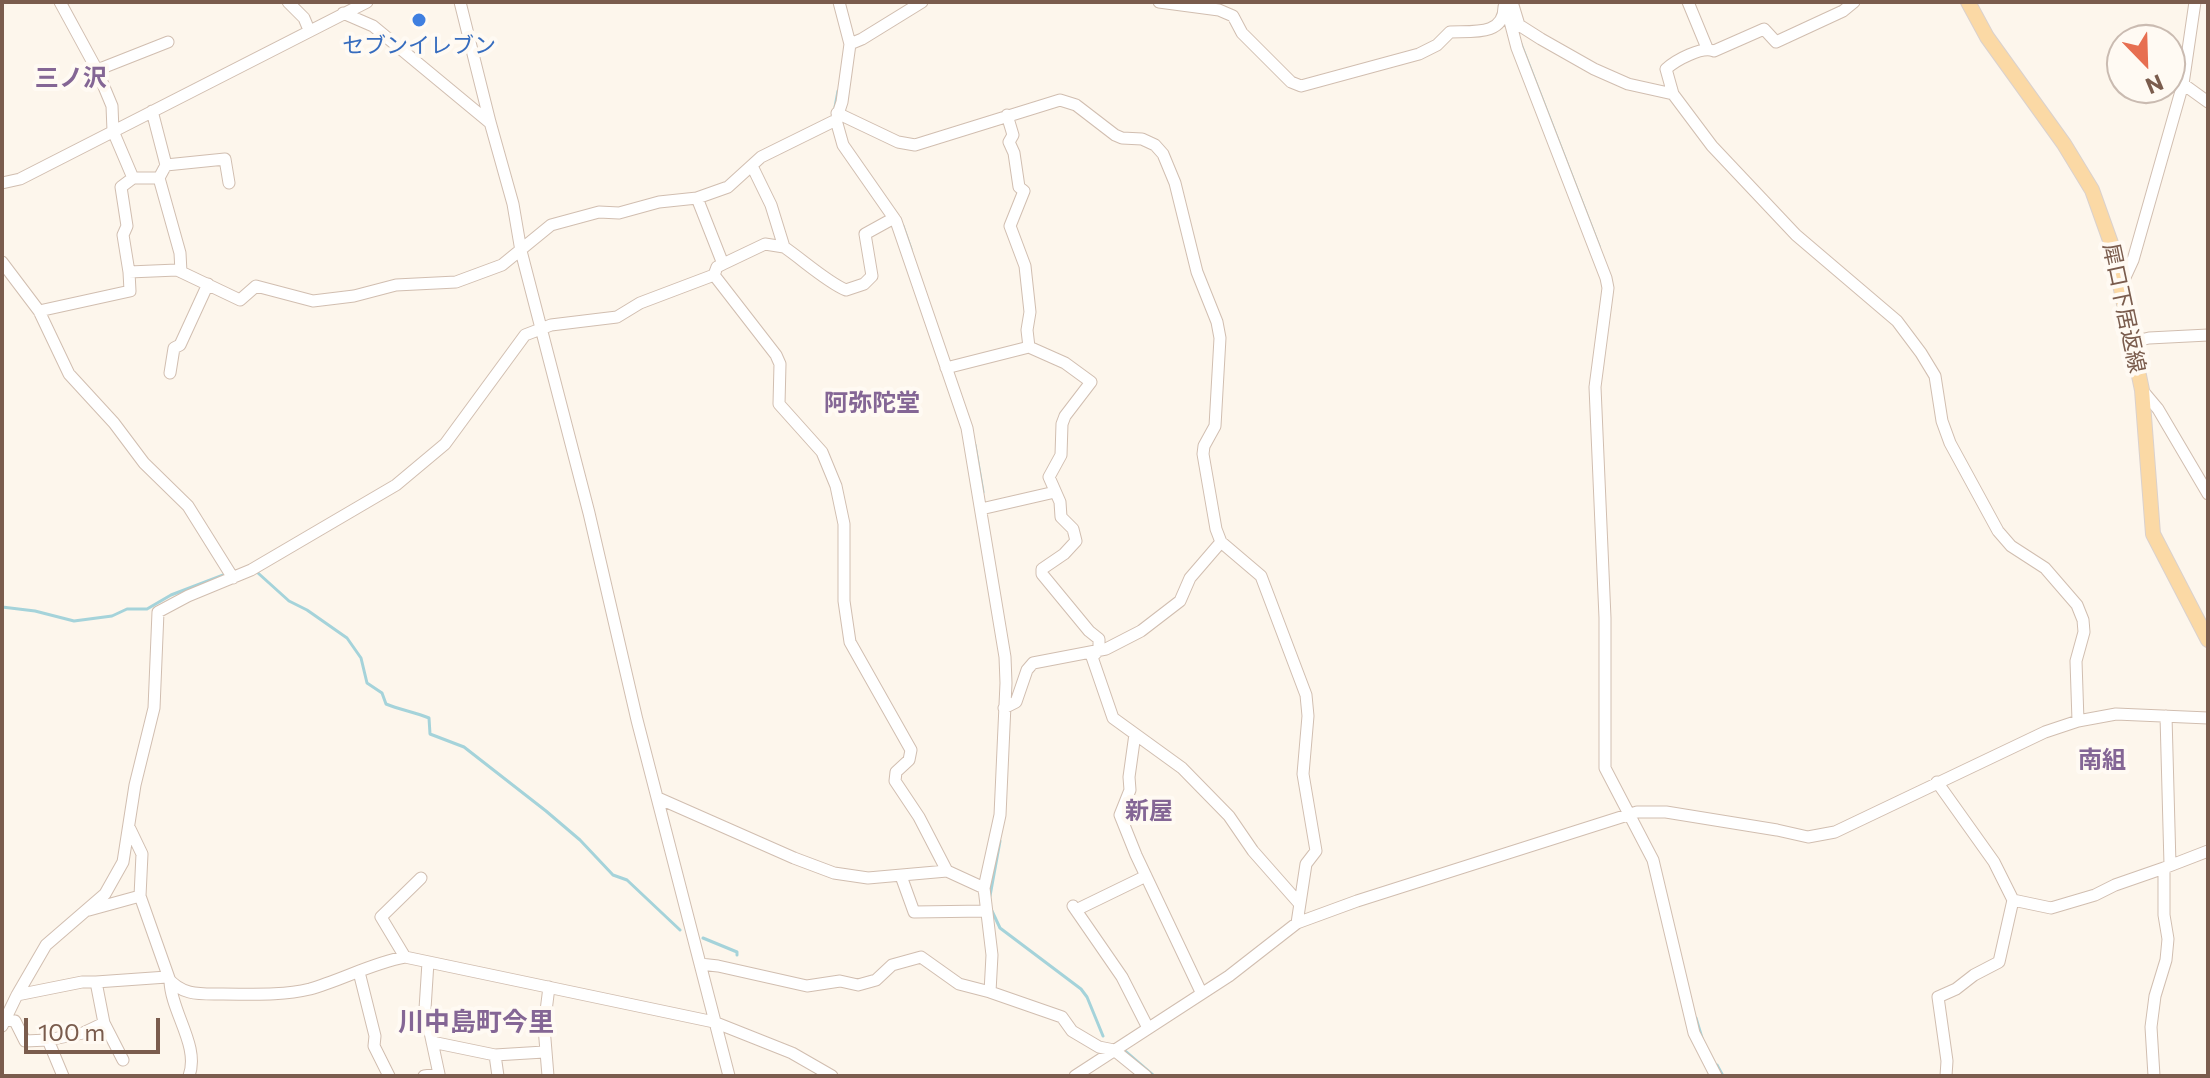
<!DOCTYPE html>
<html>
<head>
<meta charset="utf-8">
<style>
  body { margin:0 }
  #map { position:relative; width:2210px; height:1078px; overflow:hidden; background:#fdf6ec; font-family:Commissioner,sans-serif }
  canvas { display:block }
  .frame { position:absolute; inset:0; border:4px solid #7a5c4d; pointer-events:none }
  .north { position:absolute; left:2106px; top:24px; width:80px; height:80px; box-sizing:border-box; background:#fffaf3; border:2px solid #cabbb1; border-radius:50%; rotate:157deg; font-size:22px; font-weight:700; line-height:32px; text-align:center; color:#7a5c4d }
  .north::after { content:''; display:block; margin:auto; width:28px; height:36px; background:#e76f51; clip-path:polygon(50% 0,100% 100%,50% 72%,0 100%) }
  .scale { position:absolute; left:24px; top:1018px; width:136px; height:36px; box-sizing:border-box; border:4px solid #7a5c4d; border-top:0; padding-left:10px; font-size:24px; line-height:28px; white-space:nowrap; color:#7a5c4d; -webkit-text-stroke:6px #fffaf3; paint-order:stroke }
</style>
</head>
<body>
<div id="map">
<canvas width="2210" height="1078"></canvas>
<div class="frame"></div>
<div class="north">N</div>
<div class="scale">100 m</div>
</div>
<script>
const c = document.querySelector('canvas').getContext('2d');
c.lineJoin = 'round';
function stroke(path, color, width, dash) {
  c.strokeStyle = color;
  c.lineWidth = width;
  c.lineCap = dash ? 'butt' : 'round';
  c.setLineDash(dash || []);
  c.stroke(path);
}
function drawText(font, color, halo, rows, align = 'center') {
  c.font = font + ' Commissioner,"Noto Sans JP",sans-serif';
  c.lineWidth = 8;
  c.setLineDash([]);
  c.textBaseline = 'middle';
  c.strokeStyle = halo;
  c.fillStyle = color;
  for (const [text, x, y, turn = 0] of rows) {
    c.save();
    c.translate(x, y);
    c.rotate((+turn || 0) * Math.PI / 180);
    c.textAlign = isNaN(turn) ? turn : align;
    if (halo) c.strokeText(text, 0, 0);
    c.fillText(text, 0, 0);
    c.restore();
  }
}
const stream = new Path2D(`
  M 1521,44 L 1599,246
  M 835,107 L 838,91
  M 903,226 L 911,249
  M 975,445 L 983,492
  M 258,573 L 289,601 L 307,610 L 347,638 L 361,658 L 367,683 L 382,693 L 386,704 C 400,710 415,712 429,718 L 430,734 L 464,747 L 546,811 L 580,840 L 613,875 L 627,880 L 680,930
  M 2,607 L 35,611 L 74,621 L 112,616 L 127,609 L 147,609 L 171,595 L 226,574
  M 990,896 L 1000,841
  M 992,911 L 1000,928 L 1081,989 L 1087,997 L 1103,1036
  M 703,938 L 737,952 L 737,955
  M 1696,1018 L 1702,1038
  M 1125,1051 L 1154,1076
  M 1717,1065 L 1723,1076`);
const minor = new Path2D(`
  M 60,2 L 97,70 L 112,106 L 113,131 L 133,178
  M 288,2 L 304,18 L 309,30
  M 460,2 L 490,122 L 513,204 L 521,251 L 589,513 L 637,720 L 729,1076
  M 839,2 L 850,44 L 842,102 L 836,120 L 843,145 L 896,221 L 967,428 L 1005,657 L 1006,683 L 1000,815 L 984,888 L 992,955 L 990,992
  M 1159,2 L 1219,10 L 1233,16 L 1242,33 L 1291,82 L 1301,86 L 1419,54 L 1437,45 L 1450,32 C 1472,31 1504,36 1504,7
  M 1505,2 L 1517,48 L 1606,278 L 1608,288 L 1595,387 L 1605,618 L 1605,768 L 1653,860 L 1694,1033 L 1716,1076
  M 1512,2 L 1519,25 L 1541,39 L 1594,69 L 1628,84 L 1673,94
  M 1688,2 L 1707,48
  M 1854,2 L 1843,11 L 1776,42 L 1764,29 L 1714,51 C 1702,46 1676,60 1666,69 L 1673,94 L 1712,146 L 1796,235 L 1897,321 L 1921,353 L 1935,376 L 1942,421 L 1950,443 L 1998,531 L 2011,546 L 2045,568 L 2077,605 L 2083,620 L 2084,632 L 2076,661 L 2078,721
  M 343,13 L 373,26 L 489,122
  M 850,44 L 862,39 L 922,2
  M 97,70 L 168,42
  M 2183,84 L 2208,102
  M 152,111 L 166,165 L 159,178 L 180,253 L 181,272
  M 837,113 L 898,142 L 915,145 L 1060,100 L 1076,105 L 1115,135 L 1122,138 L 1142,139 L 1155,145 L 1163,154 L 1175,183 L 1197,272 L 1217,322 L 1220,338 L 1215,426 L 1204,446 L 1203,454 L 1216,529 L 1221,542 L 1261,576 L 1306,695 L 1308,716 L 1303,774 L 1316,851 L 1306,864 L 1297,923
  M 1007,115 L 1013,135 L 1009,142 L 1014,153 L 1019,187 L 1024,191 L 1010,226 L 1025,266 L 1030,312 L 1027,330 L 1029,347
  M 166,165 L 225,159 L 229,183
  M 2,183 L 20,179 L 367,2
  M 784,247 C 803,260 827,282 846,290 L 864,284 L 872,276 L 865,234 L 894,218
  M 2,262 L 39,311 L 69,374 L 114,423 L 144,463 L 188,506 L 233,578
  M 723,264 L 765,244 L 784,247 L 771,205 L 752,166
  M 129,272 L 123,235 L 127,226 L 121,187 L 133,178 L 159,178
  M 714,275 L 776,355 L 780,364 L 779,404 L 822,452 L 836,486 L 844,524 L 844,601 L 850,642 L 911,750 L 909,760 L 896,772 L 895,781 L 919,817 L 947,871
  M 2121,286 L 2133,260 L 2183,84 L 2195,2
  M 39,311 L 130,291 L 129,272 L 177,270 L 240,300 L 256,286 L 313,301 L 354,296 L 396,285 L 456,282 L 502,265 L 551,225 L 599,212 L 619,213 L 659,202 L 697,198 L 728,187 L 761,157 L 836,120
  M 2132,342 L 2149,338 L 2208,335
  M 946,368 L 1029,347 L 1065,363 L 1091,382 L 1065,416 L 1062,424 L 1061,455 L 1049,477 L 1060,502 L 1061,517 L 1073,529 L 1076,541 L 1064,554 L 1042,569 L 1042,574 L 1089,631 L 1099,639 L 1099,650 L 1092,657 L 1113,718 L 1182,768 L 1229,816 L 1253,851 L 1298,902
  M 170,373 L 174,348 L 180,345 L 208,284
  M 2142,390 L 2158,409 L 2208,494
  M 981,509 L 1055,492
  M 1004,708 L 1016,702 L 1027,670 L 1033,663 L 1106,649 L 1141,631 L 1180,601 L 1190,578 L 1221,542
  M 2166,716 L 2170,865
  M 1135,734 L 1129,777 L 1130,790 L 1120,815 L 1136,855 L 1201,992
  M 1937,782 L 1994,862 L 2013,900
  M 658,798 L 794,858 L 834,873 L 868,878 L 947,871 L 984,888
  M 130,829 L 142,854 L 140,896
  M 901,876 L 914,912 L 986,911
  M 1073,906 L 1122,977 L 1148,1028
  M 89,910 L 140,896 L 170,981 C 171,1012 200,1046 189,1076
  M 1076,910 L 1146,876
  M 405,957 L 381,917 L 421,878
  M 700,964 L 718,966 L 807,986 L 840,981 L 858,985 L 876,980 L 892,965 L 921,957 L 959,984 L 990,992 L 1062,1017 L 1072,1031 L 1099,1047 L 1114,1050 L 1146,1076
  M 359,972 L 375,1036 L 374,1046 L 389,1076
  M 17,995 L 46,945 L 105,894 L 123,862 L 135,785 L 154,708 L 158,612 L 188,596 L 251,570 L 396,485 L 445,444 L 525,335 L 551,325 L 617,317 L 640,303 L 714,275 L 717,267 L 723,264 L 697,198
  M 5,1020 L 15,1021 L 25,1041 L 48,1040
  M 104,1023 L 123,1060
  M 2,1026 L 17,995 L 82,982 L 96,982
  M 432,1042 L 495,1055 L 498,1076
  M 495,1055 L 544,1052
  M 63,1076 L 48,1040 L 83,1033 L 104,1023 L 96,982 L 167,977 C 182,996 200,994 223,994 C 252,994 281,996 310,989 C 342,980 372,963 405,957 L 714,1022 L 792,1053 L 832,1076
  M 424,1076 L 439,1074 L 425,1009 L 428,962
  M 548,1076 L 544,1027 L 549,987
  M 1075,1076 L 1229,976 L 1297,923 L 1357,901 L 1637,812 L 1666,812 L 1777,830 L 1808,837 L 1835,832 L 2045,732 L 2078,721 L 2116,714 L 2208,718
  M 1946,1076 L 1947,1061 L 1938,997 L 1956,989 L 1974,975 L 1999,962 L 2013,900 L 2051,908 L 2095,895 L 2115,885 L 2164,868
  M 2154,1076 L 2151,1027 L 2155,996 L 2166,960 L 2168,939 L 2164,915 L 2164,868 L 2208,851`);
const major = new Path2D(`
  M 1968,2 L 1987,37 L 2064,144 L 2092,190 L 2112,246 L 2142,390 L 2153,534 L 2208,640`);
const markers = [
  [419,20,8,"#3f7fe0"]
];
const shopNames = [
  ["セブンイレブン",419,46]
];
const streetNames = [
  ["犀口下居返線",2124,308,78]
];
const neighbourhoodNames = [
  ["三ノ沢",71,78],
  ["阿弥陀堂",872,403],
  ["南組",2102,760],
  ["新屋",1149,811]
];
const quarterNames = [
  ["川中島町今里",476,1022]
];
stroke(stream, '#a5d3da', 3);
stroke(minor, '#d1beb0', 13);
stroke(major, '#dad1cd', 16);
stroke(minor, '#fff', 11);
stroke(major, '#fbd9a5', 14);
for (const [x, y, r, color] of markers) {
  const dot = new Path2D();
  dot.arc(x, y, r, 0, 2 * Math.PI);
  c.fillStyle = color;
  c.fill(dot);
  stroke(dot, '#fffaf3', 3);
}
drawText('22px', '#366cbe', '#fffaf3', shopNames);
drawText('22px', '#7a5c4d', '#fffaf3', streetNames);
drawText('bold 24px', '#846695', '#fffaf3', neighbourhoodNames);
drawText('bold 26px', '#846695', '#fffaf3', quarterNames);
</script>
</body>
</html>
